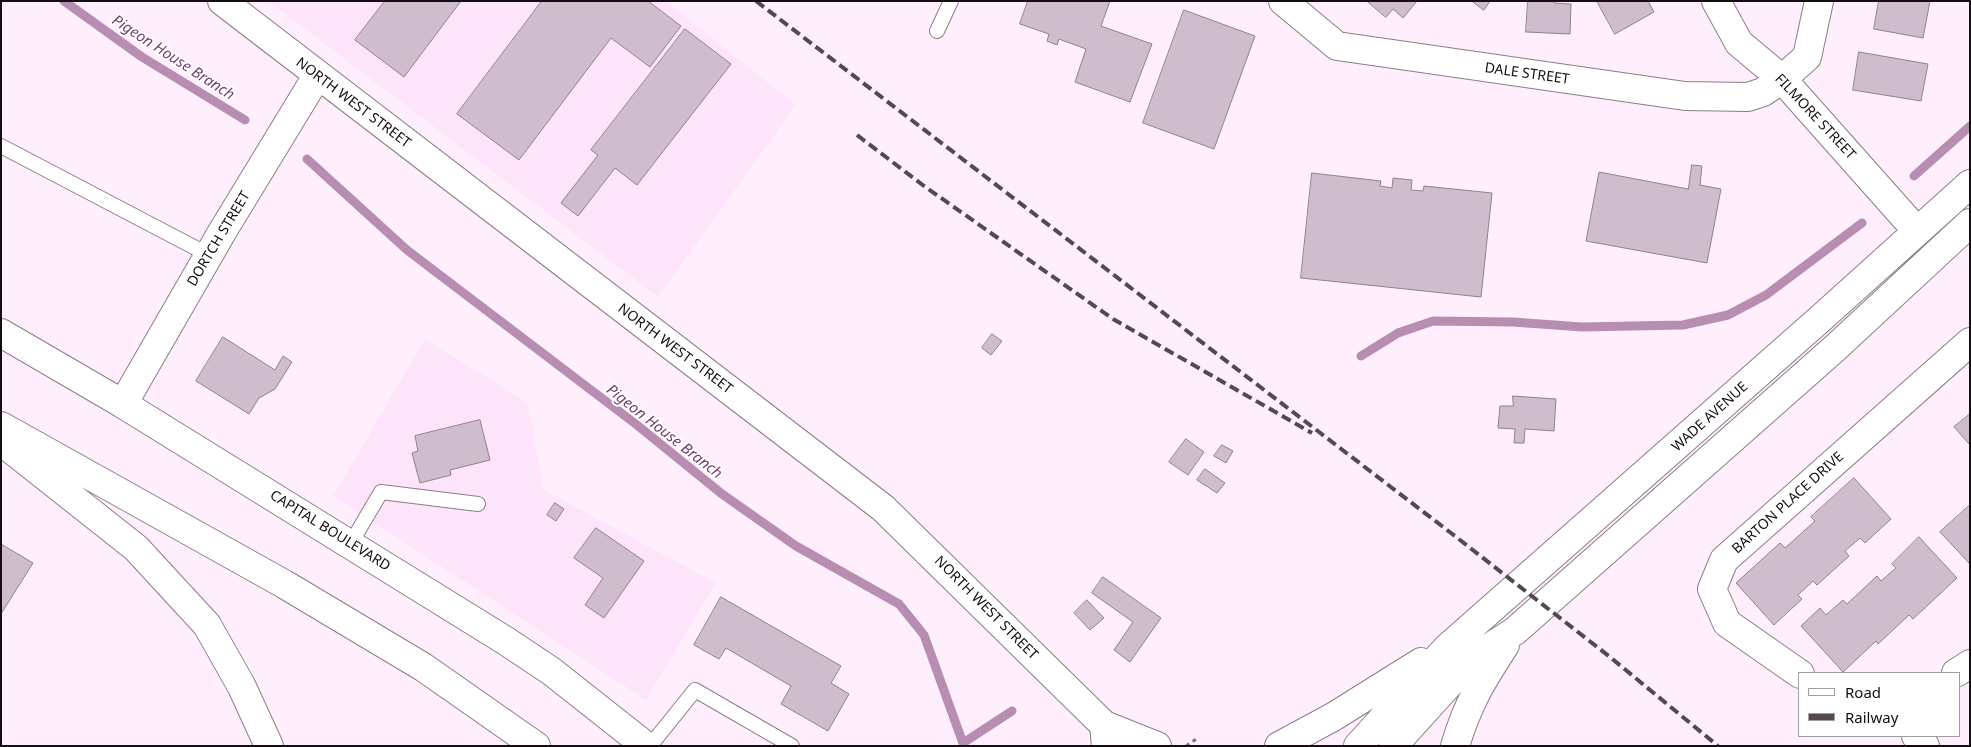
<!DOCTYPE html>
<html>
<head>
<meta charset="utf-8">
<style>
  body { margin:0 }
  #map { position:relative; width:1971px; height:747px; overflow:hidden; background:#ffeffc; font-family:"Noto Sans",sans-serif }
  canvas { display:block }
  .frame { position:absolute; inset:0; border:2px solid #140d13; pointer-events:none }
  .legend { position:absolute; left:1798px; top:672px; width:162px; height:65px; box-sizing:border-box; background:#fff; border:1px solid #a19ea1; margin:0; padding:6px 9px; list-style:none; font-size:15px; color:#140d13 }
  .legend li { display:flex; align-items:center; gap:10px; height:25px }
  .legend b { width:25px; border:1px solid #a19ea1 }
</style>
</head>
<body>
<div id="map">
<canvas width="1971" height="747"></canvas>
<div class="frame"></div>
<ul class="legend">
<li><b style="height:6px;background:#fff"></b>Road</li>
<li><b style="height:6px;background:#534a51"></b>Railway</li>
</ul>
</div>
<script>
const c = document.querySelector('canvas').getContext('2d');
c.lineJoin = 'round';
function fillPath(path, color) {
  c.fillStyle = color;
  c.fill(path, 'evenodd');
}
function stroke(path, color, width, dash) {
  c.strokeStyle = color;
  c.lineWidth = width;
  c.lineCap = dash ? 'butt' : 'round';
  c.setLineDash(dash || []);
  c.stroke(path);
}
function drawText(font, color, halo, rows, align = 'center') {
  c.font = font + ' "Noto Sans",sans-serif';
  c.lineWidth = 4;
  c.setLineDash([]);
  c.textBaseline = 'middle';
  c.strokeStyle = halo;
  c.fillStyle = color;
  for (const [text, x, y, turn = 0] of rows) {
    c.save();
    c.translate(x, y);
    c.rotate((+turn || 0) * Math.PI / 180);
    c.textAlign = isNaN(turn) ? turn : align;
    if (halo) c.strokeText(text, 0, 0);
    c.fillText(text, 0, 0);
    c.restore();
  }
}
const built = new Path2D(`
  M 268,1 L 666,1 L 796,105 L 658,297 Z
  M 425,339 L 528,403 L 544,490 L 716,583 L 646,700 L 333,496 Z`);
const stream = new Path2D(`
  M 64,1 L 142,57 L 245,120
  M 307,159 L 407,250 L 637,425 L 722,494 L 796,546 L 899,604 L 924,635 L 964,746
  M 1914,176 L 1970,126
  M 1361,356 L 1398,333 L 1433,321 L 1513,322 L 1582,327 L 1683,325 L 1728,315 L 1766,295 L 1862,223
  M 963,743 L 1012,711`);
const building = new Path2D(`
  M 385,1 L 461,1 L 404,77 L 355,40 Z
  M 542,1 L 648,1 L 681,26 L 650,67 L 611,38 L 519,160 L 457,114 Z
  M 1028,1 L 1110,1 L 1101,26 L 1152,44 L 1130,102 L 1075,82 L 1086,49 L 1059,39 L 1057,45 L 1047,41 L 1049,34 L 1020,24 Z
  M 1367,1 L 1417,1 L 1403,18 L 1393,9 L 1386,17 Z
  M 1472,1 L 1490,1 L 1484,10 Z
  M 1528,1 L 1554,1 L 1554,3 L 1571,4 L 1570,34 L 1526,32 Z
  M 1597,1 L 1648,1 L 1654,12 L 1615,34 Z
  M 1879,1 L 1930,1 L 1923,38 L 1874,29 Z
  M 1184,10 L 1255,36 L 1214,149 L 1143,123 Z
  M 685,29 L 731,64 L 637,185 L 615,168 L 578,216 L 561,203 L 598,155 L 591,150 Z
  M 1859,52 L 1928,64 L 1921,101 L 1853,90 Z
  M 1692,165 L 1702,166 L 1700,185 L 1721,189 L 1707,263 L 1586,241 L 1599,172 L 1688,189 Z
  M 1312,173 L 1381,181 L 1380,186 L 1392,188 L 1393,178 L 1412,180 L 1411,190 L 1423,191 L 1424,186 L 1492,193 L 1481,297 L 1301,278 Z
  M 992,334 L 1002,341 L 991,355 L 982,348 Z
  M 223,337 L 275,370 L 283,356 L 292,362 L 275,389 L 259,398 L 249,414 L 196,381 Z
  M 1513,396 L 1556,399 L 1554,431 L 1525,429 L 1524,443 L 1514,443 L 1515,429 L 1498,428 L 1500,406 L 1513,406 Z
  M 1970,414 L 1970,445 L 1954,427 Z
  M 480,420 L 490,460 L 450,470 L 451,475 L 420,483 L 412,453 L 418,451 L 415,436 Z
  M 1186,439 L 1204,452 L 1188,475 L 1169,462 Z
  M 1222,445 L 1233,451 L 1226,463 L 1214,456 Z
  M 1205,469 L 1225,483 L 1217,493 L 1197,480 Z
  M 1854,478 L 1891,519 L 1865,543 L 1860,538 L 1845,551 L 1849,556 L 1817,585 L 1813,581 L 1798,595 L 1802,599 L 1774,625 L 1736,583 L 1780,543 L 1785,548 L 1815,521 L 1811,517 Z
  M 555,503 L 564,509 L 556,521 L 547,515 Z
  M 1969,506 L 1970,507 L 1970,564 L 1940,532 Z
  M 596,528 L 644,561 L 604,618 L 585,605 L 603,578 L 574,558 Z
  M 1919,537 L 1957,578 L 1913,619 L 1909,615 L 1878,644 L 1876,641 L 1843,672 L 1801,626 L 1820,608 L 1826,615 L 1843,600 L 1847,604 L 1877,576 L 1881,581 L 1896,568 L 1892,564 Z
  M 1,544 L 33,563 L 1,614 Z
  M 1103,577 L 1161,618 L 1130,662 L 1114,650 L 1133,622 L 1092,593 Z
  M 721,597 L 841,666 L 831,683 L 849,694 L 828,731 L 781,704 L 791,686 L 726,648 L 719,659 L 694,645 Z
  M 1087,600 L 1104,618 L 1090,630 L 1074,613 Z`);
const path = new Path2D(`
  M 1186,746 L 1199,737`);
const service = new Path2D(`
  M 937,31 L 951,1
  M 1,146 L 209,255
  M 351,543 L 381,492 L 478,504
  M 650,746 L 695,690 L 792,746`);
const minor = new Path2D(`
  M 1283,1 L 1337,46 L 1685,96 L 1748,97 L 1763,92 L 1782,79 L 1807,57 L 1819,1
  M 1716,1 L 1739,43 L 1782,79 L 1917,231
  M 123,404 L 222,232 L 317,76
  M 1956,673 L 1970,664
  M 1800,674 L 1727,623 L 1712,589 L 1724,560 L 1970,342
  M 1916,736 L 1925,746`);
const tertiary = new Path2D(`
  M 222,1 L 883,508 L 1104,725`);
const primary = new Path2D(`
  M 1,333 L 123,404 L 506,641 L 551,671 L 646,746
  M 1,426 L 284,584 L 423,667 L 536,746
  M 2,442 L 136,548 L 207,625 L 242,687 L 269,746
  M 1106,746 L 1104,725 L 1157,746
  M 1279,746 L 1333,717 L 1421,662
  M 1358,746 L 1447,648 L 1820,319 L 1970,184
  M 1393,746 L 1449,684 L 1481,653 L 1515,631 L 1834,349 L 1970,223
  M 1455,746 C 1468,703 1481,682 1505,645`);
const rail = new Path2D(`
  M 756,1 L 1451,533 L 1610,657 L 1718,746
  M 857,135 L 924,186 L 1113,319 L 1312,433`);
const streetNames = [
  ["DALE STREET",1527,74,8],
  ["NORTH WEST STREET",353,103,37],
  ["FILMORE STREET",1815,117,47],
  ["DORTCH STREET",219,239,-59],
  ["NORTH WEST STREET",675,349,37],
  ["WADE AVENUE",1710,417,-42],
  ["BARTON PLACE DRIVE",1788,503,-42],
  ["CAPITAL BOULEVARD",330,531,32],
  ["NORTH WEST STREET",986,608,45]
];
const waterNames = [
  ["Pigeon House Branch",173,58,33],
  ["Pigeon House Branch",664,432,38]
];
fillPath(built, '#fee4fa');
stroke(stream, '#b78eb1', 9);
fillPath(building, '#cfbccc');
stroke(building, '#91808e', 1);
stroke(service, '#8d7b8a', 16);
stroke(minor, '#8d7b8a', 30);
stroke(tertiary, '#8d7b8a', 30);
stroke(primary, '#8d7b8a', 30);
stroke(path, '#827780', 3, [4, 4]);
stroke(service, '#fff', 14);
stroke(minor, '#fff', 28);
stroke(tertiary, '#fff', 28);
stroke(primary, '#fff', 28);
stroke(rail, '#534a51', 4, [10, 5]);
drawText('14px', '#140d13', '#fff', streetNames);
drawText('italic 15px', '#733e6d', '#fff', waterNames);
</script>
</body>
</html>
